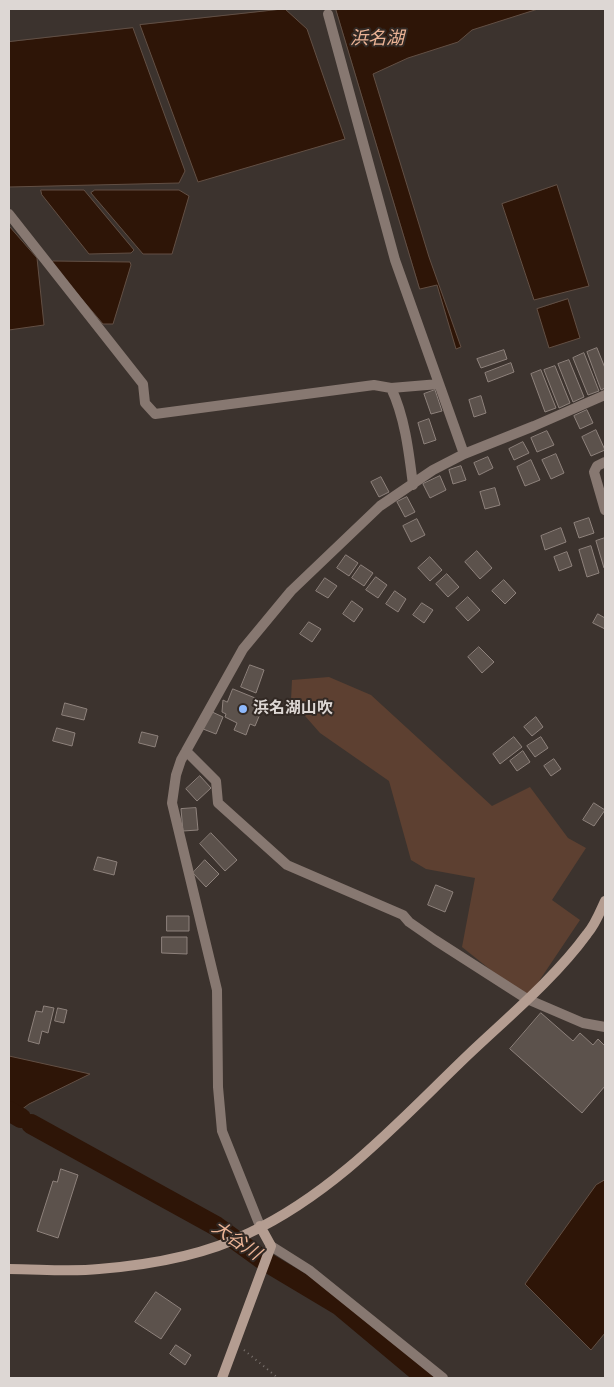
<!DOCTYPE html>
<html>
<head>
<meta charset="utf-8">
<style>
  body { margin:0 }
  #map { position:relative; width:614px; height:1387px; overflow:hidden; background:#3c332e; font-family:Manrope,sans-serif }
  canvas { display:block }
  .frame { position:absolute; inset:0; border:10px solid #ddd7d4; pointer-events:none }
</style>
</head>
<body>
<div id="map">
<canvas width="614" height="1387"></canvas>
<div class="frame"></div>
</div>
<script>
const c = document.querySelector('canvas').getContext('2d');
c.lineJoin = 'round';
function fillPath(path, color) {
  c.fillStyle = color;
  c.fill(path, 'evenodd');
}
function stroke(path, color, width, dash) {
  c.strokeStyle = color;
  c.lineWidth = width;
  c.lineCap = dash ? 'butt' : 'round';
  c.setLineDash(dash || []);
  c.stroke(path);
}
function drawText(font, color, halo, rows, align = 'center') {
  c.font = font + ' Manrope,"Noto Sans JP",sans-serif';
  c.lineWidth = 4;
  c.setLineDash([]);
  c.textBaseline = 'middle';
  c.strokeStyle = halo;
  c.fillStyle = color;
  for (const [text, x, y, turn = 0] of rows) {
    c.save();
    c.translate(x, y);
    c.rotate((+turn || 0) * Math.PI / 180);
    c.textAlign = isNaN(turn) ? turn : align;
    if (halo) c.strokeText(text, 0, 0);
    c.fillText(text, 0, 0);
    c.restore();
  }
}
const green = new Path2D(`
  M 329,677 L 371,695 L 492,806 L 530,787 L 568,838 L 586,848 L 552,900 L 580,920 L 527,999 L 462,947 L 475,878 L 426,869 L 411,860 L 389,781 L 320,733 L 291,700 L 292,680 Z`);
const water = new Path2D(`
  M 285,9 L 307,29 L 345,139 L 198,182 L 140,25 Z
  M 336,9 L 538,9 L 472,30 L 458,42 L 408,58 L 373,74 L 429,257 L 461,347 L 456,349 L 437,285 L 420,289 Z
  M 133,28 L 185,171 L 179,183 L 9,187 L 9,42 Z
  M 557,185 L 589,286 L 534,300 L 502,204 Z
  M 41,190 L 84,190 L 134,250 L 131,253 L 89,254 L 42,195 Z
  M 95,190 L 179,190 L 189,196 L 172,254 L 143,254 L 91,193 Z
  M 9,226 L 37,258 L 44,325 L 9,330 Z
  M 53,261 L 130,262 L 131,265 L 113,324 L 103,324 L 52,264 Z
  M 568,299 L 580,338 L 549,348 L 537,309 Z
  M 9,1056 L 90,1074 L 29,1104 L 9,1119 Z
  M 605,1180 L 605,1333 L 591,1350 L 525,1284 L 596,1185 Z`);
const river = new Path2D(`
  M 9,1111 L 21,1118
  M 31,1124 L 216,1226 L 263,1260 L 340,1306 L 426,1378`);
const building = new Path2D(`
  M 597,348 L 605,368 L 605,388 L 601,390 L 587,352 Z
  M 504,350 L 507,359 L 481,368 L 477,359 Z
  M 584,353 L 599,391 L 588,395 L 573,358 Z
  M 569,360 L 584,397 L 573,402 L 558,364 Z
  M 511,363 L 514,372 L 488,382 L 485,373 Z
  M 555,366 L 570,403 L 559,408 L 544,370 Z
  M 541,370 L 556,408 L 545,412 L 531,374 Z
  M 435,390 L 442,411 L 431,414 L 424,394 Z
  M 481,396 L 486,413 L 474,417 L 469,400 Z
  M 587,410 L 593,423 L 580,429 L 574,416 Z
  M 429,419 L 436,440 L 424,444 L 418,423 Z
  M 596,430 L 605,450 L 591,456 L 582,437 Z
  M 547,431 L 554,445 L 537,452 L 531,438 Z
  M 523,442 L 529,453 L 514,460 L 509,449 Z
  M 556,454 L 564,473 L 551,479 L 542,460 Z
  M 488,457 L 493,468 L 479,475 L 474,463 Z
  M 531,460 L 540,480 L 525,486 L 517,467 Z
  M 461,466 L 466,480 L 453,484 L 449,470 Z
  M 440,476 L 446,490 L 430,498 L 423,484 Z
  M 381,477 L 389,492 L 379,497 L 371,482 Z
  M 495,488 L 500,505 L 485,509 L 480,492 Z
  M 407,497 L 415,512 L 405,517 L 397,502 Z
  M 589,518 L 594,533 L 579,538 L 574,523 Z
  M 417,519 L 425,535 L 411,542 L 403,526 Z
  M 561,528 L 566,542 L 545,550 L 541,536 Z
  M 605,538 L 605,568 L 604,568 L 596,541 Z
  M 591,546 L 599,573 L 587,577 L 579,550 Z
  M 477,551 L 492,568 L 480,579 L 465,562 Z
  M 567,552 L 572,566 L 559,571 L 554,557 Z
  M 346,555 L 358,563 L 349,576 L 337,568 Z
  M 430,557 L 442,570 L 430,581 L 418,568 Z
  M 361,565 L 373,573 L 364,586 L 352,578 Z
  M 447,574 L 459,587 L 448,597 L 436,584 Z
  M 376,577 L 387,585 L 378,598 L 366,590 Z
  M 325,578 L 337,586 L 328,598 L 316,591 Z
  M 504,580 L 516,593 L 505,604 L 492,591 Z
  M 395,591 L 406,599 L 398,612 L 386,604 Z
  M 468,597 L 480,610 L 468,621 L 456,608 Z
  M 352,601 L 363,609 L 354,622 L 343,614 Z
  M 422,603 L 433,610 L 424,623 L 413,615 Z
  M 598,614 L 605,618 L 605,629 L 593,623 Z
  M 309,622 L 321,629 L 312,642 L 300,634 Z
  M 479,647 L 494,662 L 482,673 L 468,657 Z
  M 250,665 L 264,670 L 256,693 L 241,687 Z
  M 233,689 L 265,702 L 255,726 L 250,724 L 246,735 L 234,730 L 237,723 L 225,717 L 226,714 L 222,712 L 223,700 L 227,702 Z
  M 65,703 L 87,709 L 84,720 L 62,715 Z
  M 210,711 L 223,717 L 216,734 L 203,729 Z
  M 536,717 L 543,727 L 532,736 L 524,727 Z
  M 57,728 L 75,733 L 72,746 L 53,741 Z
  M 142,732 L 158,736 L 155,747 L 139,743 Z
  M 514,737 L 522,747 L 500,764 L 493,754 Z
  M 541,737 L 548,748 L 535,757 L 527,746 Z
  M 523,751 L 530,762 L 517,771 L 510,761 Z
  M 554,759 L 561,769 L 551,776 L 544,766 Z
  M 200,776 L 211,788 L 197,801 L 186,789 Z
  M 594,803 L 605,810 L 594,826 L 583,820 Z
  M 196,808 L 198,830 L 183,831 L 181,809 Z
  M 211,833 L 237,860 L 225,871 L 200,844 Z
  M 98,857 L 117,862 L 114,875 L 94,870 Z
  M 205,860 L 219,874 L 206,887 L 193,873 Z
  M 436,885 L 453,892 L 445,912 L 428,905 Z
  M 167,916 L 189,916 L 189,931 L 167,931 Z
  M 162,937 L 187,937 L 187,954 L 162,953 Z
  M 44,1006 L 54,1008 L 48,1033 L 42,1031 L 39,1044 L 28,1041 L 36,1011 L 42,1012 Z
  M 58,1008 L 67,1010 L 64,1023 L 55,1021 Z
  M 541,1013 L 573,1041 L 580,1033 L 593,1045 L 598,1039 L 605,1046 L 605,1086 L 582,1113 L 510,1049 Z
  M 61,1169 L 78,1175 L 58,1238 L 37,1231 L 53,1181 L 57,1182 Z
  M 156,1292 L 181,1309 L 161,1339 L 135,1322 Z
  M 176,1345 L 191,1355 L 185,1365 L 170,1354 Z`);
const path = new Path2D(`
  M 244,1350 L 278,1378`);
const street = new Path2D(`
  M 328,14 L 395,260 L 464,454
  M 9,214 L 143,384 L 145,403 L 155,414 L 374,385 L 391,388 C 405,417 409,453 413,485
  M 391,388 L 439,384
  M 605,462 L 597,466 L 594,472 L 605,510
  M 186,751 L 216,781 L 218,803 L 287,865 L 403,915 L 409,922 L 435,940 L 527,999 L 583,1023 L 605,1027
  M 260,1226 L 222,1131 L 218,1087 L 217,990 L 172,803 L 176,775 L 181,760 L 243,649 L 291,591 L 380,506 L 433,470 L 464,454 L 534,426 L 605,395
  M 271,1246 L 309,1270 L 443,1378`);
const secondary = new Path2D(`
  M 9,1269 C 39,1269 70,1272 99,1269 C 149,1265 205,1255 249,1233 C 336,1192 400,1120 468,1055 C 507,1018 555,978 587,934 C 595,925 600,912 605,901
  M 222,1378 L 271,1246 L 260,1226`);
const markers = [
  [243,709,5,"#8eb9fc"]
];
const poiNames = [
  ["浜名湖山吹",253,709]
];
const waterNames = [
  ["浜名湖",377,39],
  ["大谷川",236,1241,34]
];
fillPath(green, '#5d4031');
fillPath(water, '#2e1507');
stroke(water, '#624f44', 1);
stroke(river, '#2e1507', 20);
fillPath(building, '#5c524c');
stroke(building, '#8e827c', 1);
stroke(path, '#7b736f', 2, [1, 4]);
stroke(street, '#877871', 10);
stroke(secondary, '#b49d91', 10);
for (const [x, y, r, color] of markers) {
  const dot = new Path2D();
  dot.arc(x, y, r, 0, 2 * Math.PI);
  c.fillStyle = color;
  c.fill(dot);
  stroke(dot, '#322924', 2);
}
drawText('bold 16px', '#ddd7d4', '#322924', poiNames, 'left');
drawText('italic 18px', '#ebb395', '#322924', waterNames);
</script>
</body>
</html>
